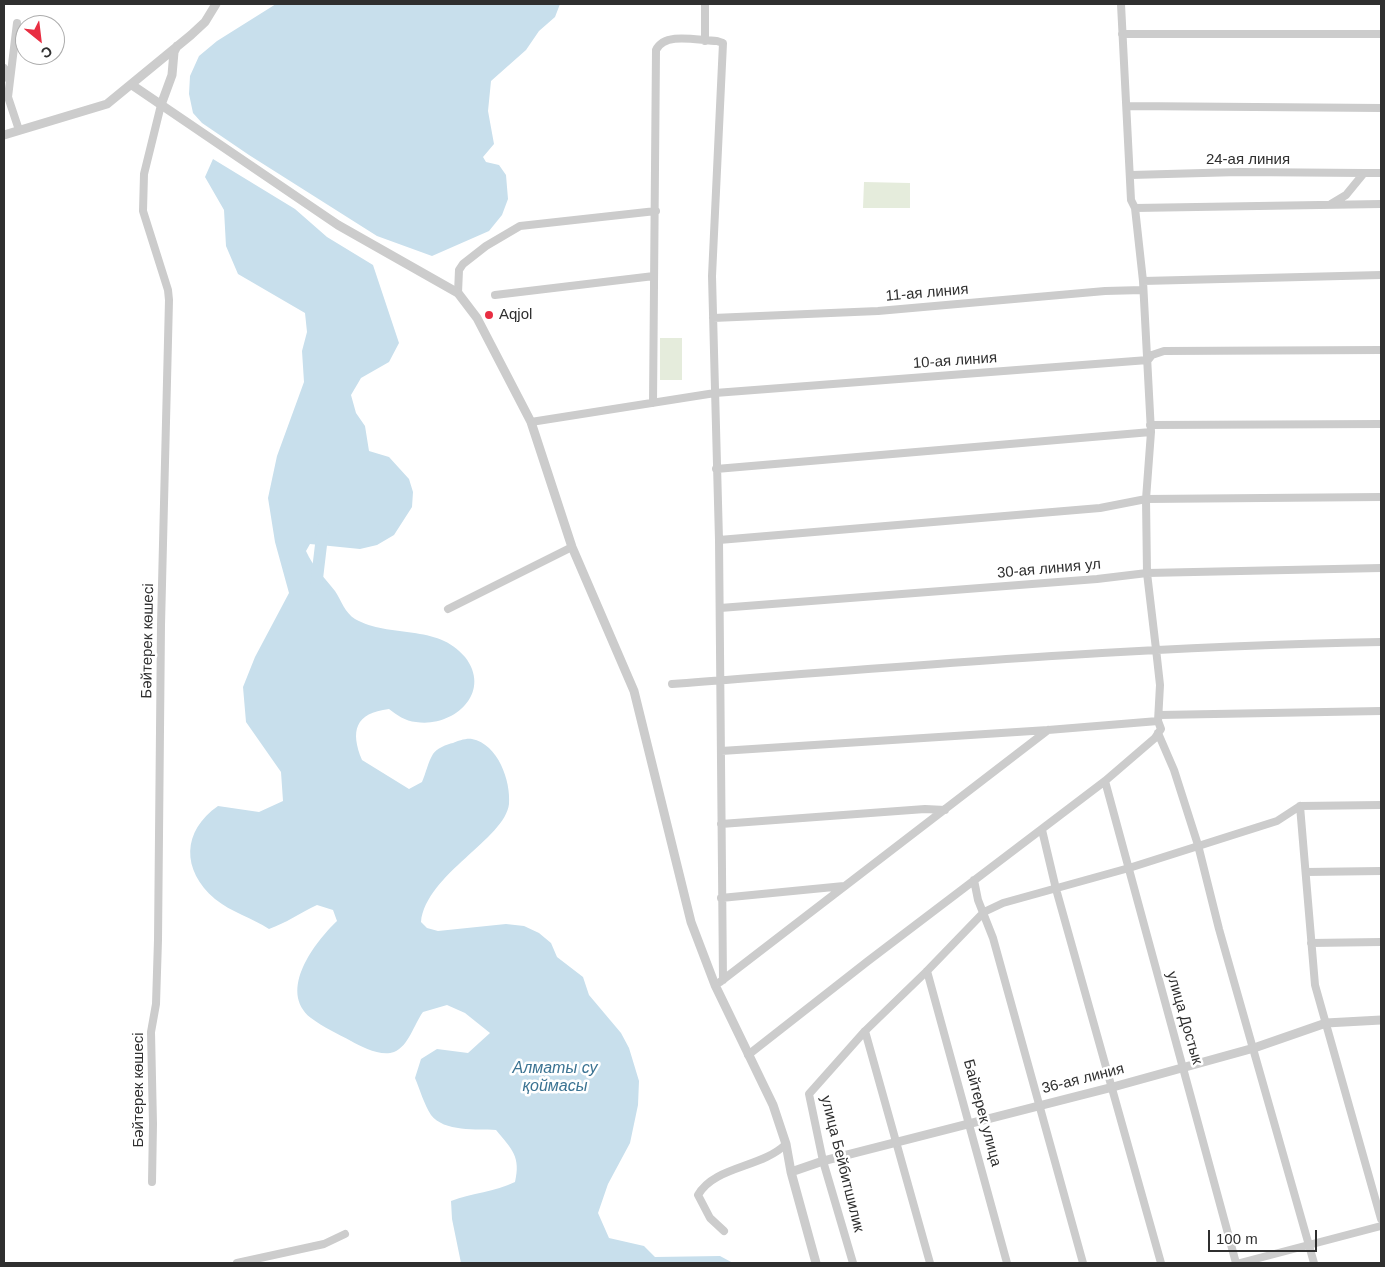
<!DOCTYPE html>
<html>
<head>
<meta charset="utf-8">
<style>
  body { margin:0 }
  #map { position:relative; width:1385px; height:1267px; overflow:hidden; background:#fff; font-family:Arial,sans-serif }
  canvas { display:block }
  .frame { position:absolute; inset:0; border:5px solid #2f2f2f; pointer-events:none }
  .north { position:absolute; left:15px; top:15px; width:50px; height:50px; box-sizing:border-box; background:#fff; border:1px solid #acacac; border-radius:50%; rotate:151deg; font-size:14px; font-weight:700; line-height:20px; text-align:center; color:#2f2f2f }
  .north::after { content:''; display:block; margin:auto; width:18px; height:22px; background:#e82e42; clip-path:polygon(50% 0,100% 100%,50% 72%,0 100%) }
  .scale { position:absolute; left:1208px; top:1230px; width:109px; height:22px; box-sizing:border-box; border:2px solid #2f2f2f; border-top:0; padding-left:6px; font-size:15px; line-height:18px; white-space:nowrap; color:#2f2f2f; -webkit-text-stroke:4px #fff; paint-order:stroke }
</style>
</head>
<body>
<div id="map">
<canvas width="1385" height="1267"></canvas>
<div class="frame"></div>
<div class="north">С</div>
<div class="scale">100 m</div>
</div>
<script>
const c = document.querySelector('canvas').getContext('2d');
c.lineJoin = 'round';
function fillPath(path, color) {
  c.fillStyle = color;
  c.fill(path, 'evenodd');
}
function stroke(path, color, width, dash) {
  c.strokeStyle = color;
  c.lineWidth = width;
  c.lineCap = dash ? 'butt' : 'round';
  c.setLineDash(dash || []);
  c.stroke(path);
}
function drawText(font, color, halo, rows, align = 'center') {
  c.font = font + ' Arial,sans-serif';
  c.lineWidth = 5;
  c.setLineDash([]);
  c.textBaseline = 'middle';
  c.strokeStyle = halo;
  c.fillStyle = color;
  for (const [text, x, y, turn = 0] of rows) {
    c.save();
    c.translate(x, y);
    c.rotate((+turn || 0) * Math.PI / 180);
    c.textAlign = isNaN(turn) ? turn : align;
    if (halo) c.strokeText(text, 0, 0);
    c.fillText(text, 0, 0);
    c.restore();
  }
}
const green = new Path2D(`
  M 864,182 L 910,183 L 910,208 L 863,208 Z
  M 660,338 L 682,338 L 682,380 L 660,380 Z`);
const water = new Path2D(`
  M 276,4 L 560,4 L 555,17 L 539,31 L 526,50 L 491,81 L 488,111 L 494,144 L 483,157 L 486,162 L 499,165 L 506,175 L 508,199 L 502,215 L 489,231 L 432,256 L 377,236 L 249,155 L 202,123 L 193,113 L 189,94 L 190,76 L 199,56 L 217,41 Z
  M 213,159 L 295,209 L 327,237 L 373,265 L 399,343 L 389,362 L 361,378 L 351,395 L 356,413 L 365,426 L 369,451 L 389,457 L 409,479 L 413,492 L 412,507 L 394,535 L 377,545 L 360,549 L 310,544 L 306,551 C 313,567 325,578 335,591 C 341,600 345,613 355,619 C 390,639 437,623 465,657 C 493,693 453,728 416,722 C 405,721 397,715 389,709 C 355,713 350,731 362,760 L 409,789 L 422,782 C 426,773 428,762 433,754 C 436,749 447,744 453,743 C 458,741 466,738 472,739 C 498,744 511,781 509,804 C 505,839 426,874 421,922 L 427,928 L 438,931 L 506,924 L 524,926 L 539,933 L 551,943 L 557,957 L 583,977 L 589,995 L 621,1033 L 629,1048 L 639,1081 L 638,1105 L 630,1143 L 608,1184 L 598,1213 L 609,1238 L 644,1246 L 655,1257 L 720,1256 L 733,1263 L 461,1263 L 452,1219 L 451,1201 C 472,1193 495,1192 515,1182 C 521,1157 512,1149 496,1130 C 477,1129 444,1132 431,1115 C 424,1104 420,1090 415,1078 L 421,1059 L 437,1049 L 468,1053 L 490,1033 L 465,1013 L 447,1005 L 423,1012 C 414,1024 409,1046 394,1052 C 381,1057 362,1047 351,1041 C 338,1034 323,1027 311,1018 C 277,991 315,942 337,921 L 333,910 L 317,905 C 300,913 286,923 269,929 C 252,918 231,912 215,899 C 181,870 182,831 218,806 L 259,812 L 283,801 L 281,772 L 246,722 L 243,687 L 255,657 L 289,593 L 275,542 L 268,498 L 277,456 L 304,382 L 302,351 L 307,332 L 305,313 L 238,274 L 226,246 L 224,210 L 205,177 Z`);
const river = new Path2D(`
  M 316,587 L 323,528`);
const minor = new Path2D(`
  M 705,4 L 705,41
  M 1121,4 L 1131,200 L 1135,208 L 1381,204
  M 17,23 L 8,97 L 19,130
  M 1122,34 L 1381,34
  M 4,68 L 9,80
  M 1128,106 L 1381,108
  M 1131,175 L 1239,172 L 1364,173
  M 1331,204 L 1346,195 L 1364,173 L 1381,173
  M 1143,281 L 1381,275
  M 458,293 L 459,270 L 463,264 L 486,246 L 520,226 L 656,211
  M 495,295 L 654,276
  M 713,318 L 878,311 L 1105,291 L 1143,290
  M 653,403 L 656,50 C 665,31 699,41 717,41 L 723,43 L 712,276 L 719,540 L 723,980
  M 531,422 L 715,393 L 1148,360 L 1152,355 L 1164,351 L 1381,350
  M 1150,425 L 1381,424
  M 716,469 L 1151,432
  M 719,540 L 1100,508 L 1146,499 L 1381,497
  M 720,608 L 1097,579 L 1147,573 L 1381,568
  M 448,609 L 572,547
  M 672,684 C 908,666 1144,646 1381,642
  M 1159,715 L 1381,711
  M 1158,733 L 1174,770 L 1198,845 L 1219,929 L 1314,1263
  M 721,751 L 1048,730 L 1158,721
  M 1105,781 L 1236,1263
  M 1381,805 L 1300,806 L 1315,985 L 1381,1219
  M 721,824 L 925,809 L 945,810
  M 1042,830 L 1056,889 L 1161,1263
  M 1306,872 L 1381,871
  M 974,880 L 978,900 L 993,938 L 1083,1263
  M 721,898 L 844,886
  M 1311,943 L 1381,942
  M 927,971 L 1007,1263
  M 720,982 L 1048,730
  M 865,1031 L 930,1263
  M 748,1055 L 868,961 L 1105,781 L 1155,738 L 1161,729 L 1158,721 L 1160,685 L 1156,649 L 1147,573 L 1146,499 L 1151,432 L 1143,281 L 1135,208
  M 152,1182 L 153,1124 L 151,1032 L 156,1004 L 158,940 L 161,625 L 169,300 L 168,290 L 143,211 L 144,174 L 161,105
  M 724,1231 L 710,1218 L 698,1195 C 714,1166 762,1168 786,1144
  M 237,1263 L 324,1244 L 345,1234
  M 853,1263 L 823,1161 L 809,1094 L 865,1031 L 927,971 L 984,912 L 1003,903 L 1129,868 L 1277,821 L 1300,806
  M 1240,1263 L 1381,1226`);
const tertiary = new Path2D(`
  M 132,85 L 338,225 L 458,293 L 477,318 L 531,422 L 572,547 L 634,691 L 691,922 L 715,985 L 773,1105 L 786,1144 L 791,1172 L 816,1263
  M 161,105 L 172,75 L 174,52 L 177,46
  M 4,135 L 107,104 L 191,35 L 205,22 L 216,4
  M 791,1172 L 823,1161 L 1113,1087 L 1254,1048 L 1326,1023 L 1381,1020`);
const markers = [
  [489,315,5,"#e82e42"]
];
const streetNames = [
  ["24-ая линия",1248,160],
  ["11-ая линия",927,293,-5],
  ["10-ая линия",955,361,-4],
  ["30-ая линия ул",1049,569,-5],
  ["Бәйтерек көшесі",148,641,-89],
  ["улица Достык",1184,1018,74],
  ["36-ая линия",1083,1079,-14],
  ["Бәйтерек көшесі",139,1090,-90],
  ["Байтерек улица",982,1113,75],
  ["улица Бейбитшилик",842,1164,76]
];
const poiNames = [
  ["Aqjol",499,315]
];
const waterNames = [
  ["Алматы су",555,1069],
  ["қоймасы",555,1087]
];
fillPath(green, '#e5ecdc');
fillPath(water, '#c8dfec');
stroke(river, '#c8dfec', 12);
stroke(minor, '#ccc', 8);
stroke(tertiary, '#ccc', 9);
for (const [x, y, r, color] of markers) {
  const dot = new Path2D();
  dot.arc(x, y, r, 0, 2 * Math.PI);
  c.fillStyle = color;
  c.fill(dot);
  stroke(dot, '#fff', 2);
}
drawText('15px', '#2f2f2f', '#fff', streetNames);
drawText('15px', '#2f2f2f', '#fff', poiNames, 'left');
drawText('italic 16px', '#3b7392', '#fff', waterNames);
</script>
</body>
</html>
